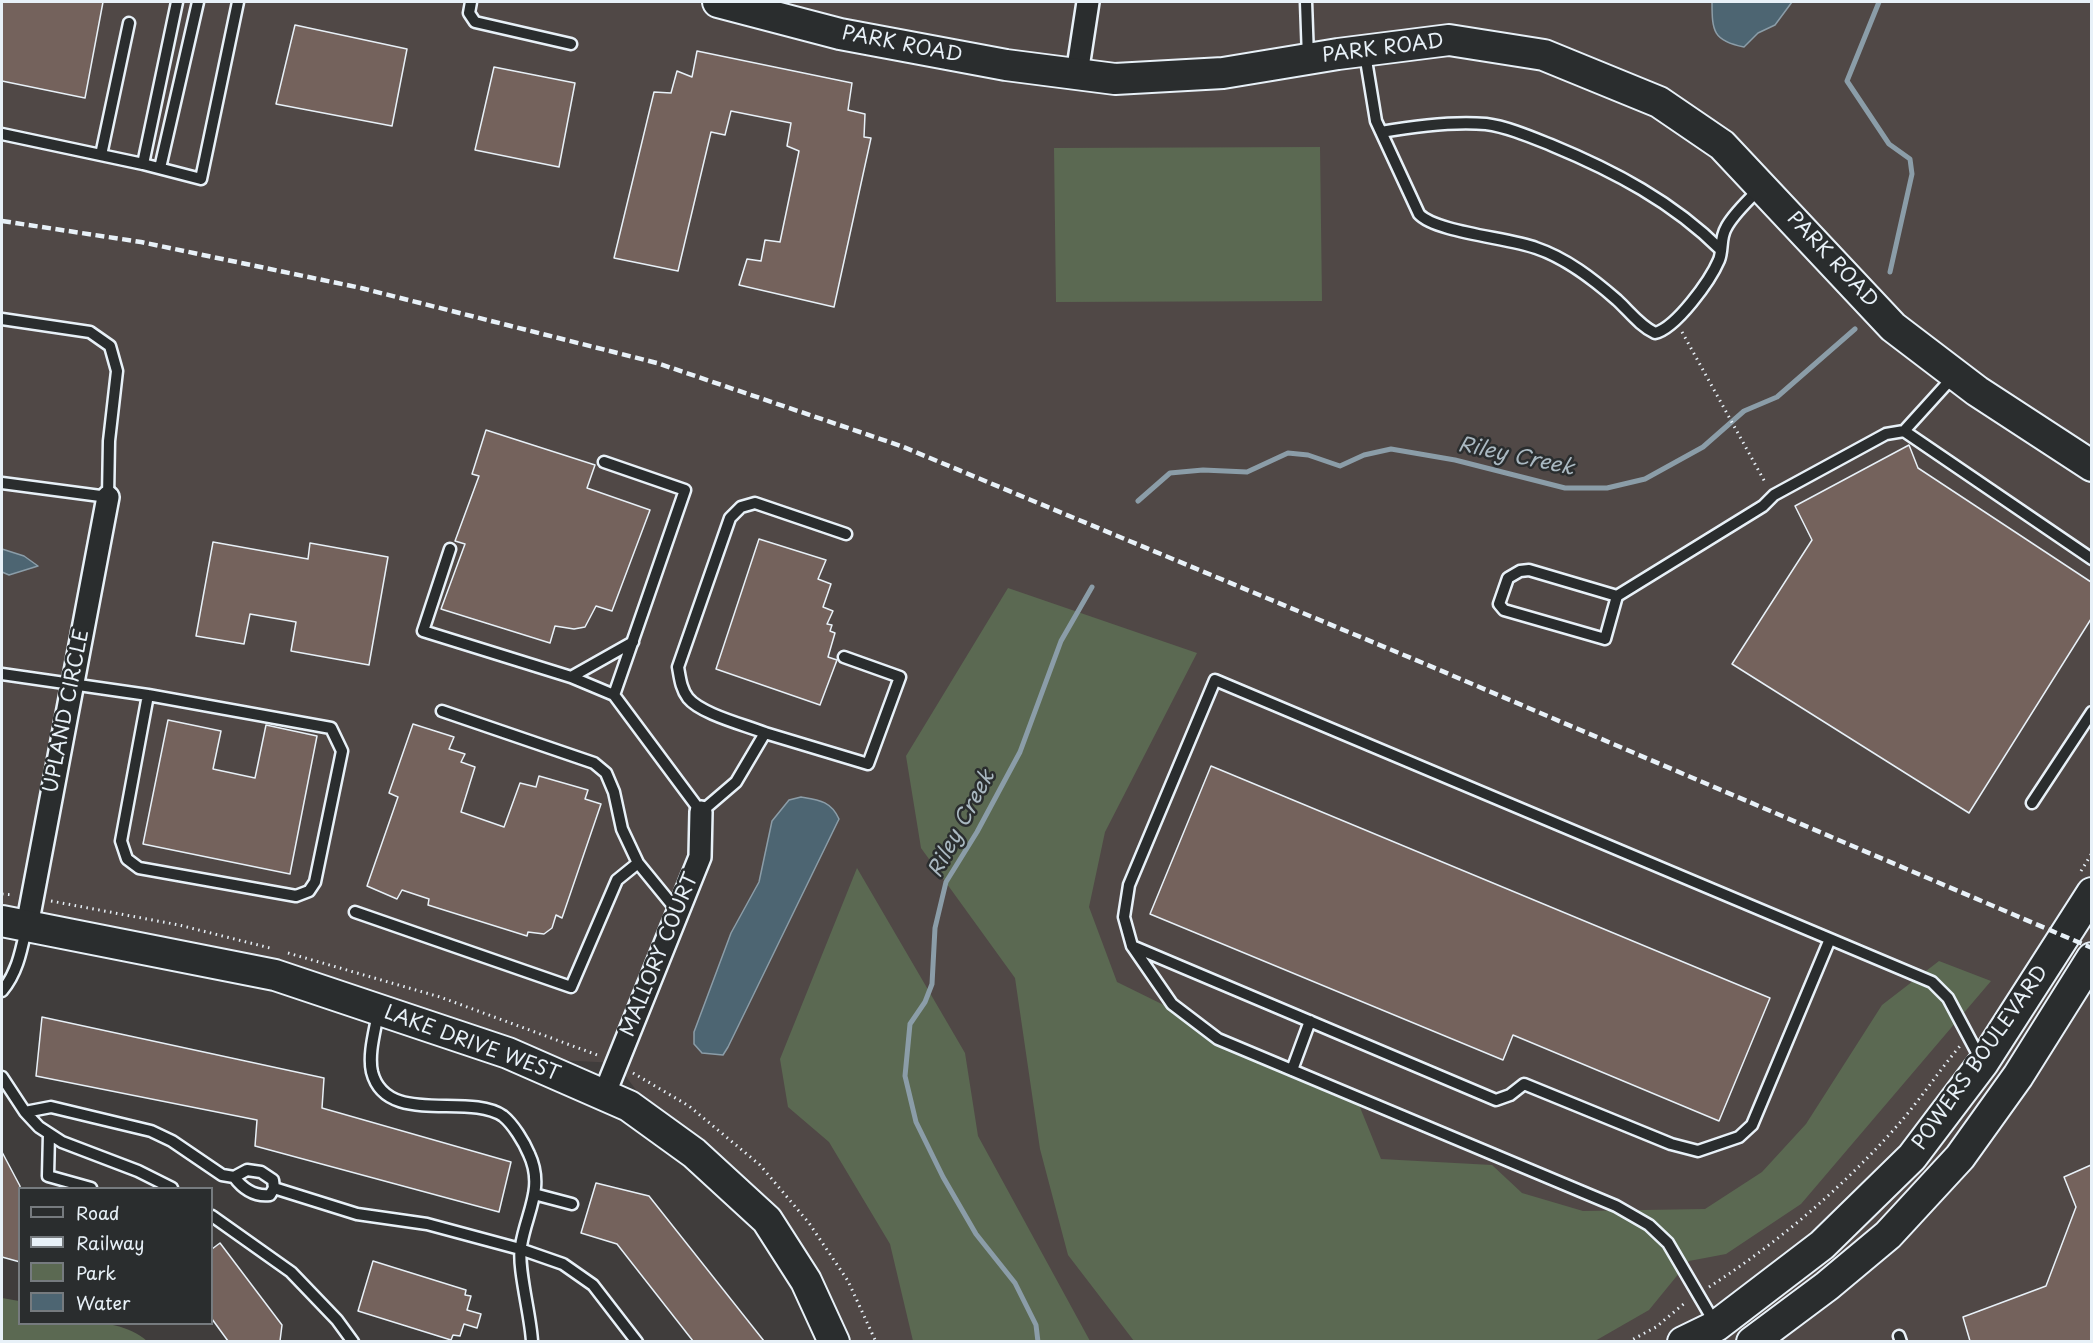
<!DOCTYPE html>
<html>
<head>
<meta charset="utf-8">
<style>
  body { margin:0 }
  #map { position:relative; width:2093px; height:1343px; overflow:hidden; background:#403d3c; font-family:"Playpen Sans",sans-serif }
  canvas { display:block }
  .frame { position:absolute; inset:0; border:3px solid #e8f1f8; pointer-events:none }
  .legend { position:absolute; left:18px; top:1187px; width:195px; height:138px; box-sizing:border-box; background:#2a2d2e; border:2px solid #767b7f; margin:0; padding:8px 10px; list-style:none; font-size:18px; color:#e8f1f8 }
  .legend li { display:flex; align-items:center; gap:12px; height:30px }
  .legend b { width:30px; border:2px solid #767b7f }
</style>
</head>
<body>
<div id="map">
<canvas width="2093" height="1343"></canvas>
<div class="frame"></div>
<ul class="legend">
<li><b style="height:8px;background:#2a2d2e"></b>Road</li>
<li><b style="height:8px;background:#e8f1f8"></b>Railway</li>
<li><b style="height:16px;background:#5b6952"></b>Park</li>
<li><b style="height:16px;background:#4d6572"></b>Water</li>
</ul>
</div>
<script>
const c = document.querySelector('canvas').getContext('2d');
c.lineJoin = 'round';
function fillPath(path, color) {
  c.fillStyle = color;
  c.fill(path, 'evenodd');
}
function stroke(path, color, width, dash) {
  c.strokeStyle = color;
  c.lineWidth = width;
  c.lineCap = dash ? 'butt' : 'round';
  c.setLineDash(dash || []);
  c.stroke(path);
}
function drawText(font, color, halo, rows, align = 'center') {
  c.font = font + ' "Playpen Sans",sans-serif';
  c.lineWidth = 5;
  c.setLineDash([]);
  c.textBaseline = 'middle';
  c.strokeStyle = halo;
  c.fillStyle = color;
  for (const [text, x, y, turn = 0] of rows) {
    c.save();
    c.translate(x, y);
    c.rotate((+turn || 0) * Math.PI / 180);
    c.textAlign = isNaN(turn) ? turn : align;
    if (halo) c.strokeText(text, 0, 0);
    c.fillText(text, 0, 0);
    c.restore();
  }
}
const built = new Path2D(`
  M 2,2 L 2091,2 L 2091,1341 L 1728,1342 L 1716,1326 L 1683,1342 L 834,1341 L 741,1196 L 670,1136 L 616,1063 L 520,1058 L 182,957 L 2,921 Z`);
const green = new Path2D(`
  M 1320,147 L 1322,301 L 1056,302 L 1054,148 Z
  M 1008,588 L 1197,653 L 1105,832 L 1089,907 L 1117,982 L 1357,1100 L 1381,1159 L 1492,1165 L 1522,1193 L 1583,1211 L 1705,1209 L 1762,1172 L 1806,1124 L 1882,1005 L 1939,961 L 1991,981 L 1801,1204 L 1726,1254 L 1689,1261 L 1649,1310 L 1595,1341 L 1134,1341 L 1068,1255 L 1040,1149 L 1015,978 L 921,848 L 906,756 Z
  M 857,868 L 965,1053 L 978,1136 L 1090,1341 L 913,1341 L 890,1244 L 829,1142 L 788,1107 L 780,1059 Z
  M 2,1298 L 19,1301 L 20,1324 C 60,1324 114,1313 147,1341 L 2,1341 Z`);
const water = new Path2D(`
  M 1712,2 L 1792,2 L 1775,25 L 1758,33 L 1744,47 C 1713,41 1712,31 1712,2 Z
  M 2,549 L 24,556 L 38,566 L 9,575 L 2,572 Z
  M 801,797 C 819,800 831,801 839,819 L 728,1047 L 723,1055 L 702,1053 L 694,1044 L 694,1032 L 731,933 L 759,882 L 772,821 L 789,800 Z`);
const stream = new Path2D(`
  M 1879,2 L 1847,81 L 1889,144 L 1910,159 L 1912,174 L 1890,272
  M 1138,501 L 1170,473 L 1203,470 L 1247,472 L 1288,453 L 1308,455 L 1340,466 L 1364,455 L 1391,449 L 1455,460 L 1565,488 L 1607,488 L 1645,479 L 1703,447 L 1744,411 L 1777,397 L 1855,329
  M 1038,1342 L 1036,1325 L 1015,1283 L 976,1234 L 943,1177 L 916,1122 L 905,1076 L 910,1024 L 925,1002 L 932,984 L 935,928 L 946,882 L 977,832 L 1020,752 L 1061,641 L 1092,587`);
const building = new Path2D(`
  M 2,2 L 103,2 L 85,98 L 2,81 Z
  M 295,25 L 407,49 L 392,126 L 276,104 Z
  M 697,51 L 852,83 L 848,110 L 865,114 L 864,137 L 871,138 L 834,307 L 739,285 L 747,259 L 761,261 L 765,240 L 780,242 L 799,151 L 787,146 L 791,123 L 731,111 L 725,135 L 711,132 L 678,271 L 614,258 L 654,92 L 671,93 L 677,71 L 692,77 Z
  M 494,67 L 575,83 L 559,167 L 475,150 Z
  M 486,430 L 595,465 L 587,488 L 650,510 L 612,611 L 596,606 L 585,627 L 574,629 L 555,626 L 550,643 L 441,609 L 465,544 L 455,541 L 479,476 L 472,474 Z
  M 1909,445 L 1918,468 L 2091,582 L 2091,619 L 1969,813 L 1732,664 L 1812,540 L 1795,506 Z
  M 759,539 L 826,560 L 818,579 L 831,584 L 823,607 L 833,611 L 827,624 L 832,625 L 830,631 L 835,633 L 828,657 L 837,660 L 820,705 L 716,669 Z
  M 213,542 L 308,559 L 310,543 L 388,557 L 369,665 L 291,651 L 296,622 L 250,614 L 244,644 L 196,636 Z
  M 168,720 L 221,731 L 213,769 L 255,778 L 266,725 L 317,736 L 290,874 L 143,844 Z
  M 413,724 L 454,737 L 449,749 L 465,754 L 461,762 L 475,767 L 461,812 L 504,827 L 520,783 L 536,787 L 539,776 L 588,790 L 585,799 L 601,804 L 562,918 L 556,915 L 552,928 L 544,934 L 528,932 L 527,936 L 428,905 L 429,899 L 402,890 L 397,899 L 367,886 L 398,797 L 389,793 Z
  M 1211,766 L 1770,998 L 1719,1121 L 1513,1035 L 1503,1060 L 1150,914 Z
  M 42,1017 L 324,1078 L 322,1108 L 511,1162 L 499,1212 L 255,1146 L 257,1120 L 36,1076 Z
  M 2,1152 L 20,1186 L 20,1262 L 2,1257 Z
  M 2091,1165 L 2091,1341 L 1970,1341 L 1963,1317 L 2046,1286 L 2076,1207 L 2064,1177 Z
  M 596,1183 L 649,1196 L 764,1341 L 693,1341 L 617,1244 L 581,1233 Z
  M 220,1243 L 282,1325 L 280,1341 L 228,1341 L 212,1319 L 212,1249 Z
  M 373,1261 L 466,1290 L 465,1295 L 471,1296 L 467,1310 L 481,1314 L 477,1328 L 464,1324 L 460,1336 L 453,1335 L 451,1340 L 358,1311 Z`);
const path = new Path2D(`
  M 1682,332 L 1766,484
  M 2081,871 L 2092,853
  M 2,894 L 14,895
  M 51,901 L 179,925 L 270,948
  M 288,953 L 440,997 L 600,1056
  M 633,1073 L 689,1106 L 760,1165 L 809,1223 L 848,1281 L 876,1342
  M 1709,1287 C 1779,1242 1842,1188 1897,1126 C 1920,1100 1938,1072 1960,1046
  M 1628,1342 L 1656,1327 L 1686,1302`);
const lane = new Path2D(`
  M 471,2 L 469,13 L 475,22 L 571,44
  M 1306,2 L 1308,58
  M 1365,54 L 1376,121 L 1419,214 C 1435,232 1509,238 1536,248 C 1566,258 1593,279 1617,300 C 1629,311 1640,326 1655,333 C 1676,328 1710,281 1719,260 C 1723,250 1720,238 1726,228 C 1733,214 1748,201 1759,189
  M 1381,132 C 1415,126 1452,121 1486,124 C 1508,127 1531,137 1551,145 C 1614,171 1673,202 1721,250
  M 2,134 L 143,164 L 177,2
  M 101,155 L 129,23
  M 143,164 L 201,179 L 238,2
  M 160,168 L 198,2
  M 2,319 L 90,332 L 110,346 L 117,371 L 109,441 L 108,497 L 2,483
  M 1953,377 L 1904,431 L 2092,559
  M 604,462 L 685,490 L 614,695 L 701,812 L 736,782 L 765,733 L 868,764 L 900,677 L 844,657
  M 450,549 L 423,631 L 571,677 L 614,695
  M 1617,596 L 1529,570 L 1520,571 L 1508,578 L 1499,604 L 1504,610 L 1605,639 L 1617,596 L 1763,506 L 1774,495 L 1886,434 L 1904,431
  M 2,674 L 148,695 L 331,728 L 342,751 L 315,882 L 309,891 L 296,896 L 139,868 L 127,859 L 121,841 L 148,695
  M 571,677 L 633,642
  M 442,711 L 594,763 L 606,773 L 614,792 L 622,829 L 638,863 L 678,912
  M 765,733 C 745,725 701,714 688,698 C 681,689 680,678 678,667 L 730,518 L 741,507 L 755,503 L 846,534
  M 2032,803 L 2092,712
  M 355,912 L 571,987 L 617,880 L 638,863
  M 1830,939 L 1932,982 L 1948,998 L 1981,1060
  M 1132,946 L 1496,1100 L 1510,1095 L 1524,1084 L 1671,1144 L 1698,1151 L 1739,1137 L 1752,1125 L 1830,939 L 1215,680 L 1129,885 L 1124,917 L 1132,946 L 1172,1004 L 1218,1039 L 1616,1206 L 1649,1225 L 1668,1243 L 1716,1325
  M 2,991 C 17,973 21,952 26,929
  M 378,1013 C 375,1031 368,1054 372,1072 C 386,1127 468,1092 503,1116 C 513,1124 524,1142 529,1154 C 545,1188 526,1213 521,1246 C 517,1267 531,1316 532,1342
  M 1292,1070 L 1310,1021
  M 2,1077 L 25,1112 L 39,1127 L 62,1142 L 138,1171 L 172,1188
  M 25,1112 L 51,1107 L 151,1131 L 172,1141 L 222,1175 L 234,1177 L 247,1170 L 261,1172 L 273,1180 L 274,1188 L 357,1214 L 427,1224 L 520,1249 L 563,1264 L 593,1285 L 637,1342
  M 49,1134 L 48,1176 L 91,1188
  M 234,1177 C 243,1189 254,1197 270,1195 L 274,1188
  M 534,1194 L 572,1204
  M 212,1216 L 291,1272 L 337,1320 L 353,1342
  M 1899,1336 L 1901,1342`);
const street = new Path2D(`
  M 1077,74 L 1088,2
  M 27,926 L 108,497
  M 604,1095 L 700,857 L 701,812`);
const secondary = new Path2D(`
  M 718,2 L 840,34 L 1006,65 L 1115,79 L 1223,73 L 1338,54 L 1449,40 L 1544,55 L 1659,102 L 1722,145 L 1893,327 L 1977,391 L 2092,466
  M 2,921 L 275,975 L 508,1053 L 629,1106 L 694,1153 L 767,1220 L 806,1281 L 834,1342
  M 1683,1342 L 1716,1326 L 1822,1245 L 1912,1157 L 1983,1063 L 2092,893
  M 1752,1342 L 1827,1286 L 1888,1235 L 1960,1157 L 2018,1076 L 2092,958`);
const rail = new Path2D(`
  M 2,221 L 141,242 L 361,288 L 657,363 L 901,446 L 1423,663 L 2092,948`);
const streetNames = [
  ["PARK ROAD",902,45,11],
  ["PARK ROAD",1383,49,-7],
  ["PARK ROAD",1832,260,47],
  ["UPLAND CIRCLE",67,711,-79],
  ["MALLORY COURT",660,955,-68],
  ["LAKE DRIVE WEST",472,1044,20],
  ["POWERS BOULEVARD",1981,1058,-55]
];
const waterNames = [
  ["Riley Creek",1516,457,12],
  ["Riley Creek",962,824,-62]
];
fillPath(built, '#504846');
fillPath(green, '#5b6952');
fillPath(water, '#4d6572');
stroke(water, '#8b9da8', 1.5);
stroke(stream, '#8b9da8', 5);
fillPath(building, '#74625c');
stroke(building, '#e8f1f8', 1.5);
stroke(lane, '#e8f1f8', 15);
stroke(street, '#e8f1f8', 26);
stroke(secondary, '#e8f1f8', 34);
stroke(path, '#e8f1f8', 3, [1.5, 4.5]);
stroke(lane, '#2a2d2e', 10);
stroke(street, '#2a2d2e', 21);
stroke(secondary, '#2a2d2e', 30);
stroke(rail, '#e8f1f8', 4.5, [9, 4.5]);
drawText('20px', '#e8f1f8', '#2a2d2e', streetNames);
drawText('italic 21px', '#aab9c2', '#2a2d2e', waterNames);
</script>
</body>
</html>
